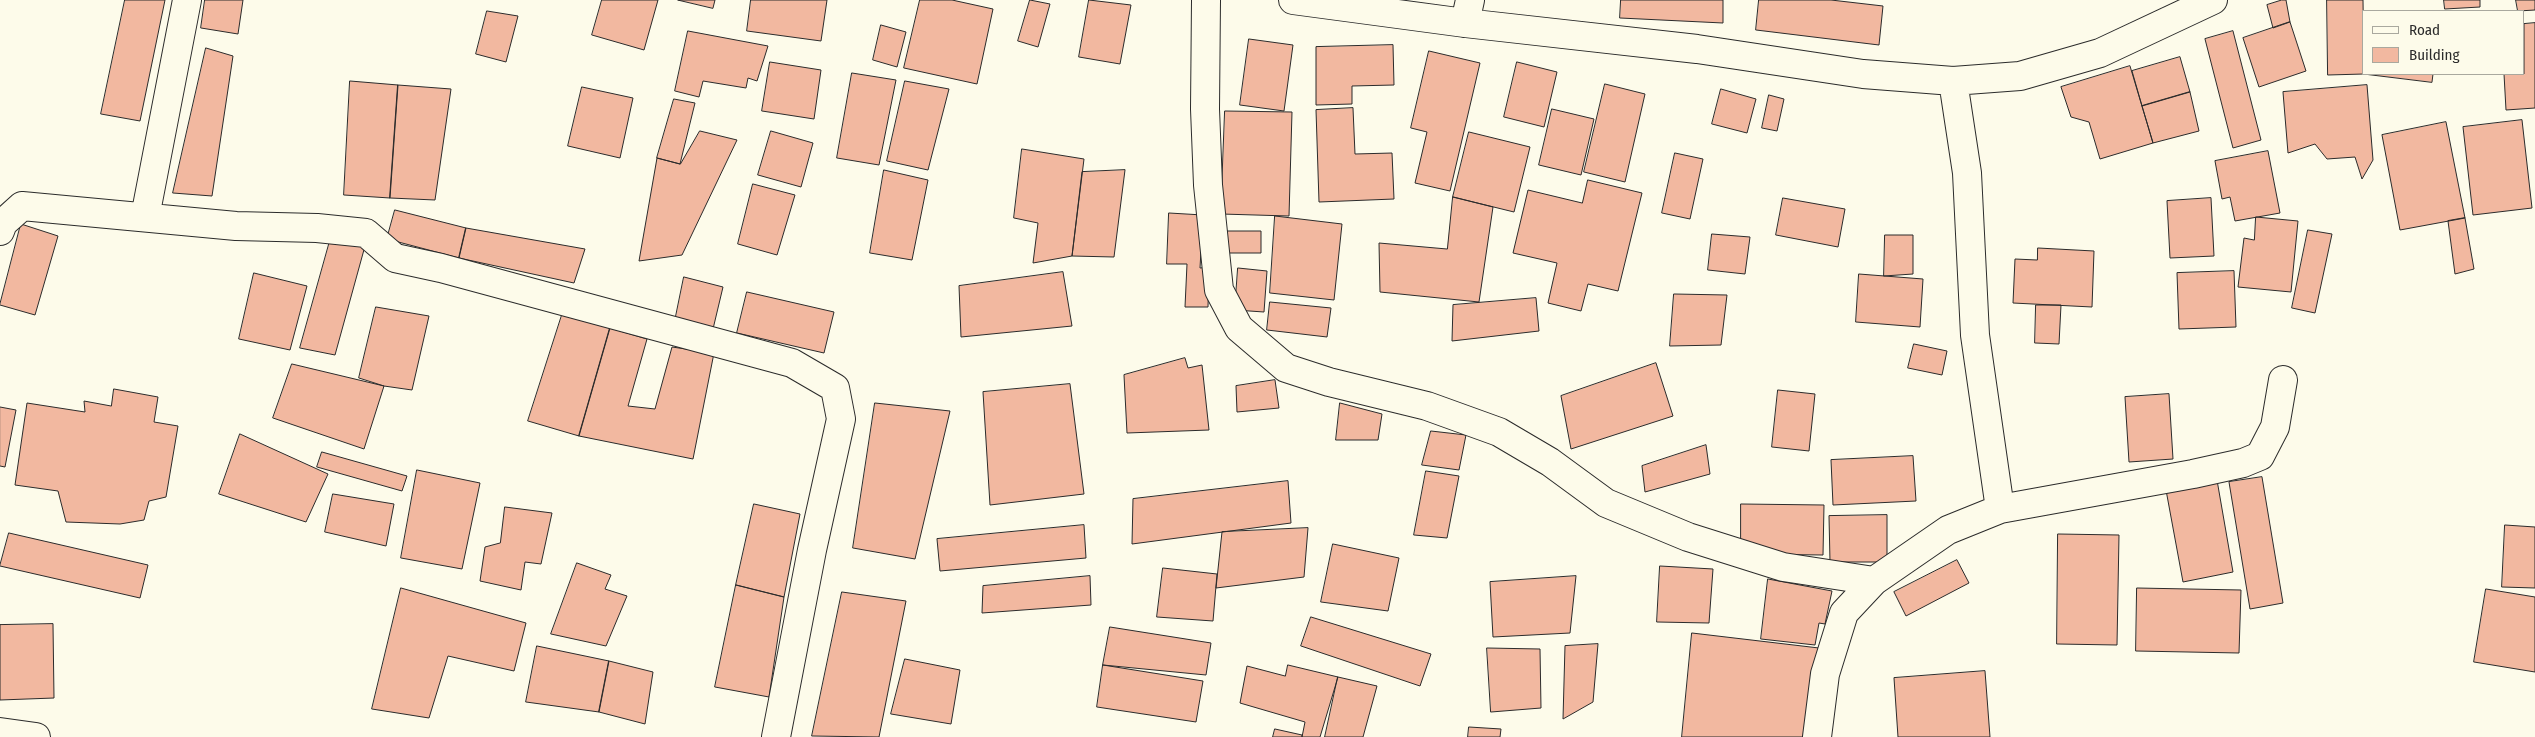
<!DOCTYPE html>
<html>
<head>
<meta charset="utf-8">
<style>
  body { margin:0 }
  #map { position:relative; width:2535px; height:737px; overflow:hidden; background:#fdfbea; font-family:"Fira Sans Condensed",sans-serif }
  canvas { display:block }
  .legend { position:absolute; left:2362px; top:10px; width:162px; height:65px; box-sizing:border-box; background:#fdfbea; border:1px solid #a9a89e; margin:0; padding:6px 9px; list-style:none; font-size:15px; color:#2b2b2b }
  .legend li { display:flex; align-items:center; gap:10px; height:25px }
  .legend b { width:25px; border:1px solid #a9a89e }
</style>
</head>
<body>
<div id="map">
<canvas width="2535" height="737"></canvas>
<ul class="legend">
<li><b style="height:6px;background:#fdfbea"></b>Road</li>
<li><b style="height:14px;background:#f2b8a0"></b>Building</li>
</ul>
</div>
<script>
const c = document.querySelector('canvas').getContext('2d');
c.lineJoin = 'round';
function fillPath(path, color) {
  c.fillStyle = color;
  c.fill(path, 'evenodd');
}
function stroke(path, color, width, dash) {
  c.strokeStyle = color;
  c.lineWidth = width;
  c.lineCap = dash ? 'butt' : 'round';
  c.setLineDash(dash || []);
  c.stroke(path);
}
const building = new Path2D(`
  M 125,0 L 165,0 L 140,121 L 101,114 Z
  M 205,0 L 243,0 L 238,34 L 201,28 Z
  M 602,0 L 658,0 L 644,50 L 592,35 Z
  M 678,0 L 715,0 L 713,8 Z
  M 751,0 L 827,0 L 821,41 L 747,31 Z
  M 920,0 L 952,0 L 993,9 L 977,84 L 904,68 Z
  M 1030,0 L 1050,4 L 1038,47 L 1018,41 Z
  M 1089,0 L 1131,5 L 1120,64 L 1079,57 Z
  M 1621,0 L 1723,0 L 1723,23 L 1620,18 Z
  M 1759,0 L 1831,0 L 1883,6 L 1879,45 L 1756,30 Z
  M 2282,0 L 2286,0 L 2290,22 L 2273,28 L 2267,5 Z
  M 2327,0 L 2363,0 L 2364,74 L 2328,75 Z
  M 2444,0 L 2480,0 L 2480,7 L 2445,9 Z
  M 2516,0 L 2535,0 L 2535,10 L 2518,11 Z
  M 487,11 L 518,16 L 506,62 L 476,54 Z
  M 2290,22 L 2306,71 L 2259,87 L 2243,38 Z
  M 2535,23 L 2535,108 L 2506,110 L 2504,74 L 2524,74 L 2524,24 Z
  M 881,25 L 906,32 L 897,67 L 873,60 Z
  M 688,31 L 768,46 L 757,81 L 748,78 L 746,88 L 703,81 L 699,97 L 675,91 Z
  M 2233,31 L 2261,140 L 2233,148 L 2205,39 Z
  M 1249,39 L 1293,45 L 1284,111 L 1240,105 Z
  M 1393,45 L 1394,85 L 1352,86 L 1352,104 L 1316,105 L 1316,47 Z
  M 206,48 L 233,56 L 212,196 L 173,193 Z
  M 1429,51 L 1480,63 L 1450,191 L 1415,183 L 1427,132 L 1411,128 Z
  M 2180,57 L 2190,92 L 2142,106 L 2132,71 Z
  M 770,62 L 821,70 L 814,119 L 762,111 Z
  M 1517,62 L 1557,72 L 1544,127 L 1504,117 Z
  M 2130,66 L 2153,143 L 2100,159 L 2089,122 L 2071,117 L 2061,87 Z
  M 852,73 L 896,80 L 879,165 L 837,158 Z
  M 2364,74 L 2433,74 L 2432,82 Z
  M 350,81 L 398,85 L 390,198 L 344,195 Z
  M 905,81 L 949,89 L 928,170 L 887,161 Z
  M 1605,84 L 1645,94 L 1625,182 L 1584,172 Z
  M 398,85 L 451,89 L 435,200 L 390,198 Z
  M 2367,85 L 2373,160 L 2362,179 L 2355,157 L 2327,159 L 2315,144 L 2288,153 L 2283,92 Z
  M 582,87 L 633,98 L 620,158 L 568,146 Z
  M 1721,89 L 1756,99 L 1747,133 L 1712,124 Z
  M 2190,92 L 2199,131 L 2153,143 L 2142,106 Z
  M 1769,95 L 1784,99 L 1777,131 L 1762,128 Z
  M 674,99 L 695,103 L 680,164 L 657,158 Z
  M 1353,108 L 1355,154 L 1392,153 L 1394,199 L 1319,202 L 1316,110 Z
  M 1552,109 L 1594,119 L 1581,175 L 1539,165 Z
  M 1225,111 L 1292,112 L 1289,216 L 1221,214 Z
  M 2522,120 L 2532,208 L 2473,215 L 2463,127 Z
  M 2446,122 L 2465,218 L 2400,230 L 2382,135 Z
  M 700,131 L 737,140 L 682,255 L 639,261 L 657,158 L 680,164 Z
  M 771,131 L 813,143 L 801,187 L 758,175 Z
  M 1469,132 L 1530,147 L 1514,212 L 1453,197 Z
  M 1022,149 L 1084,159 L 1072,256 L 1033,263 L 1038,223 L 1014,218 Z
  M 2268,151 L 2280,213 L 2235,221 L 2230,197 L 2222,199 L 2215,161 Z
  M 1675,153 L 1703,159 L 1690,219 L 1662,213 Z
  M 884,170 L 928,180 L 912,260 L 870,253 Z
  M 1125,170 L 1114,257 L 1072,256 L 1082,172 Z
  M 1588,180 L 1642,193 L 1618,291 L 1588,284 L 1581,311 L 1548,303 L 1557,263 L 1513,253 L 1528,190 L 1582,203 Z
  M 753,184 L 795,195 L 777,255 L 738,244 Z
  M 1453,197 L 1493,207 L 1479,302 L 1380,292 L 1379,243 L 1447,249 Z
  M 1783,198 L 1845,209 L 1838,247 L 1776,235 Z
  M 2211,198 L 2214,256 L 2170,258 L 2167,201 Z
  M 395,210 L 466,228 L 459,258 L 387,239 Z
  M 1169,213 L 1203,215 L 1200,268 L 1209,267 L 1208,307 L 1185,307 L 1187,264 L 1167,264 Z
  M 1275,216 L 1342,224 L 1334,300 L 1270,293 Z
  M 2256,217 L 2298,221 L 2291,292 L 2238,287 L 2244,238 L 2254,240 Z
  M 2465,218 L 2474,269 L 2455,274 L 2448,221 Z
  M 21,224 L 58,236 L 35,315 L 0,305 Z
  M 466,228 L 585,249 L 574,283 L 459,258 Z
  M 333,230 L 365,246 L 335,355 L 300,348 Z
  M 2308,230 L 2332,234 L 2315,313 L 2292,308 Z
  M 1225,231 L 1261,231 L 1261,253 L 1225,253 Z
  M 1712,234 L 1750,237 L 1745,274 L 1708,270 Z
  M 1885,235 L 1913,235 L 1913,274 L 1884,276 Z
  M 2038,248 L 2094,251 L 2092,307 L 2013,303 L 2015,259 L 2037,260 Z
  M 1238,268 L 1267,271 L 1264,312 L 1235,310 Z
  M 2234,271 L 2236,327 L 2179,329 L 2177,273 Z
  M 1063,272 L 1072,326 L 961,337 L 959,286 Z
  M 254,273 L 307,286 L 290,350 L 239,339 Z
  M 1859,274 L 1923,279 L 1920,327 L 1856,322 Z
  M 684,277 L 723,287 L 713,329 L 675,321 Z
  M 747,292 L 834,312 L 824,353 L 737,333 Z
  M 1674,294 L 1727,295 L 1721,345 L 1670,346 Z
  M 1536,298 L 1539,331 L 1452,341 L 1453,305 Z
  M 1270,302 L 1331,308 L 1327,337 L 1267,330 Z
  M 2036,305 L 2061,305 L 2059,344 L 2035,343 Z
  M 376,307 L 429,316 L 412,390 L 384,386 L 359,378 Z
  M 562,315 L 610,328 L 579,436 L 528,421 Z
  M 610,328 L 647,339 L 628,406 L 655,409 L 672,347 L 714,353 L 693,459 L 579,436 Z
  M 1914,344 L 1947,351 L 1942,375 L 1908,368 Z
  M 1185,358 L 1188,368 L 1202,365 L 1209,430 L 1127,433 L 1124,375 Z
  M 1656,363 L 1673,416 L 1571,449 L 1561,396 Z
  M 292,364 L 384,386 L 364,449 L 273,418 Z
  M 1275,380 L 1279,408 L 1237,412 L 1236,386 Z
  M 1070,384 L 1084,494 L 990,505 L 983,392 Z
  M 114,389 L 158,397 L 154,422 L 178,426 L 166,497 L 149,501 L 144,520 L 120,524 L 66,522 L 58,491 L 15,485 L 27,403 L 85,412 L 84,401 L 111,406 Z
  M 1778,390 L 1815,394 L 1809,451 L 1772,447 Z
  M 2169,394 L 2173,459 L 2129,462 L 2125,397 Z
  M 875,403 L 950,411 L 915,559 L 853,548 Z
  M 1340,403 L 1382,414 L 1378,440 L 1336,440 Z
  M 0,407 L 16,410 L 5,467 L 0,466 Z
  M 1431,431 L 1466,435 L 1459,470 L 1422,465 Z
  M 240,434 L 328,474 L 306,522 L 219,494 Z
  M 1706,445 L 1710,474 L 1645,492 L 1642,466 Z
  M 322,452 L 407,476 L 402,491 L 317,467 Z
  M 1913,456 L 1916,501 L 1833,505 L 1831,460 Z
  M 417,470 L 480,483 L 462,569 L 401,558 Z
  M 1426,471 L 1459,476 L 1447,538 L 1414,535 Z
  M 2262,477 L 2283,603 L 2250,609 L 2229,482 Z
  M 2217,480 L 2233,572 L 2183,582 L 2166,490 Z
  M 1288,481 L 1291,523 L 1132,544 L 1133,499 Z
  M 333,494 L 394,504 L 386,546 L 325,532 Z
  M 754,504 L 800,514 L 784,597 L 736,585 Z
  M 1741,504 L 1824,505 L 1823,555 L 1741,554 Z
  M 505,507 L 552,513 L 541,564 L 525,562 L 521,590 L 480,581 L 485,547 L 500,543 Z
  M 1887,515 L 1887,562 L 1830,562 L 1829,516 Z
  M 1084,525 L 1086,558 L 940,571 L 937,539 Z
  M 2505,525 L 2535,527 L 2535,588 L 2502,587 Z
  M 1308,528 L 1304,577 L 1216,588 L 1222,532 Z
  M 9,533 L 148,565 L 140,598 L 0,566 Z
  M 2058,534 L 2119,535 L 2117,645 L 2057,644 Z
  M 1333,544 L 1399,558 L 1388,611 L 1321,602 Z
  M 1957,560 L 1969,583 L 1906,616 L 1894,592 Z
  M 577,563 L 611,575 L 605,589 L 627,596 L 606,646 L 551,634 Z
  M 1660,566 L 1713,569 L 1709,623 L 1657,622 Z
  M 1163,568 L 1217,574 L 1213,621 L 1157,617 Z
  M 1090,576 L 1091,605 L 982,613 L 983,586 Z
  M 1576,576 L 1570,633 L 1493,637 L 1490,582 Z
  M 1768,579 L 1832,591 L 1825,624 L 1819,623 L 1815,645 L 1761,639 Z
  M 736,585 L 784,597 L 769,697 L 715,687 Z
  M 401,588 L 526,623 L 514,671 L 448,656 L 429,718 L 372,709 Z
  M 2137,588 L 2241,590 L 2239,653 L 2136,651 Z
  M 2486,589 L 2535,597 L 2535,672 L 2474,662 Z
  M 842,592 L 906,601 L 879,737 L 812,736 Z
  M 1311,617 L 1431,654 L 1420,686 L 1301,646 Z
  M 53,624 L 54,698 L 0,700 L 0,625 Z
  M 1110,627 L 1211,643 L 1206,675 L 1103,665 Z
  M 1692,633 L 1819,648 L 1803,737 L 1682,737 Z
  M 1598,644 L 1593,702 L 1563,719 L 1565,646 Z
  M 537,646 L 609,661 L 599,712 L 526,702 Z
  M 1487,648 L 1540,649 L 1541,708 L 1491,712 Z
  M 905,659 L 960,670 L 951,724 L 891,714 Z
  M 609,661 L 653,672 L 645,724 L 599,712 Z
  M 1103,665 L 1203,681 L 1196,722 L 1097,707 Z
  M 1288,665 L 1338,677 L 1320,737 L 1302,737 L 1305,722 L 1240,703 L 1247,666 L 1285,676 Z
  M 1985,671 L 1990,737 L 1898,737 L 1894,678 Z
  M 1338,677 L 1377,686 L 1363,737 L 1325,737 Z
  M 1469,727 L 1501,729 L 1500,737 L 1468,737 Z
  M 1275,729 L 1302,735 L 1302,737 L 1273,737 Z`);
const street = new Path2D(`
  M 1206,0 L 1205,109 L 1208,185 L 1219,290 L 1239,328 L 1286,368 L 1329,382 L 1427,406 L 1499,432 L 1550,462 L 1606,503 L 1688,537 L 1783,567 L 1874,581
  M 1293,0 L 1465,23 L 1697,49 L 1863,74 L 1953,81 L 2020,76 L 2100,53 L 2213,0
  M 1465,23 L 1470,0
  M 1953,81 L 1967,173 L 1975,335 L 2000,509
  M 145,217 L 187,0
  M 0,231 L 3,223 L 22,206 L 236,226 L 317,228 L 366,233 L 395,258 L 441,268 L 792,363 L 835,388 L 841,419 L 812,550 L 776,737
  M 0,732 L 36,737
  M 1817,737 L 1825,674 L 1844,613 L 1874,581 L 1948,530 L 2000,509 L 2193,474 L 2243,463 L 2260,456 L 2275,427 L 2283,380`);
fillPath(building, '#f2b8a0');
stroke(building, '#2b2b2b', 1);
stroke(street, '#2b2b2b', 30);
stroke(street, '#fdfbea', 28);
</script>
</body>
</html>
